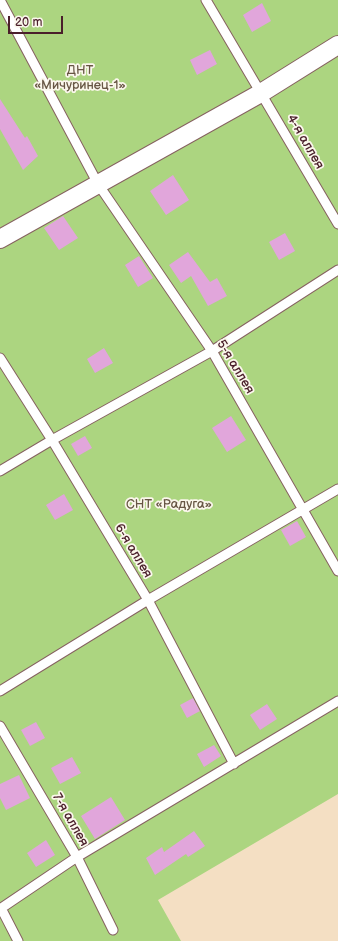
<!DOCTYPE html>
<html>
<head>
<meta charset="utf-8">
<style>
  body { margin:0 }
  #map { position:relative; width:338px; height:941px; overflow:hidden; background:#f4dfc3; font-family:"Balsamiq Sans",sans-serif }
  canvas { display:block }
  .scale { position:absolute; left:8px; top:16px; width:55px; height:18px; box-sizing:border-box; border:2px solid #4a1f2b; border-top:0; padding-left:5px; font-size:12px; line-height:14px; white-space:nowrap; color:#4a1f2b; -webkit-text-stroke:3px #fbf7ec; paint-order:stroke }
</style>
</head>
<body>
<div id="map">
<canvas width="338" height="941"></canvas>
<div class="scale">20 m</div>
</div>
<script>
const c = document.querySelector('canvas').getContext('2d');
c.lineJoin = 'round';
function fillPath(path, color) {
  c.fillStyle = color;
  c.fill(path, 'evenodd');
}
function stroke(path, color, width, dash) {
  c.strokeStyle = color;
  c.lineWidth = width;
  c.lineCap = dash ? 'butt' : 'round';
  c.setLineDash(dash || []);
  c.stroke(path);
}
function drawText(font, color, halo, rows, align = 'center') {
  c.font = font + ' "Balsamiq Sans",sans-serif';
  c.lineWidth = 3.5;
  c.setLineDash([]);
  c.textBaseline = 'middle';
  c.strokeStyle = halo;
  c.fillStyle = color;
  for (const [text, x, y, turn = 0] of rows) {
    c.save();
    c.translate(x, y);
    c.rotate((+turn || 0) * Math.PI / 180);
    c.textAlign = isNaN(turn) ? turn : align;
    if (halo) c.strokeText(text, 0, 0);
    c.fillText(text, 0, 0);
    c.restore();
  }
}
const green = new Path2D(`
  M 0,0 L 338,0 L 338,794 L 158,900 L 181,941 L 0,941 Z`);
const building = new Path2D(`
  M 262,3 L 271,21 L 252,32 L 243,15 Z
  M 210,50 L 217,64 L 197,75 L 190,60 Z
  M 0,99 L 25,138 L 27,136 L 38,156 L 23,170 L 0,129 Z
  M 173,175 L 189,200 L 166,215 L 150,191 Z
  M 63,216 L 78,238 L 59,250 L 44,228 Z
  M 285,233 L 295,251 L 279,260 L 269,242 Z
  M 188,252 L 210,282 L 217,278 L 227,296 L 208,306 L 191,276 L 181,283 L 169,265 Z
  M 139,256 L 153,278 L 138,287 L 125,265 Z
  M 104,348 L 113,363 L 95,373 L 87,359 Z
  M 231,416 L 246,440 L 227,452 L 212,428 Z
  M 85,436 L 92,448 L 78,456 L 71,444 Z
  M 64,494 L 73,510 L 55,520 L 46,505 Z
  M 297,521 L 306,537 L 290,546 L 281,530 Z
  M 193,698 L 200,711 L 187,718 L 180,705 Z
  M 267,704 L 277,719 L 260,730 L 250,715 Z
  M 36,722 L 45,738 L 30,746 L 21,730 Z
  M 214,745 L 221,756 L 204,767 L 197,754 Z
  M 72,757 L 81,773 L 60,784 L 51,768 Z
  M 19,775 L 30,798 L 6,810 L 0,798 L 0,784 Z
  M 111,797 L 125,820 L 95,839 L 81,816 Z
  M 194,831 L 205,846 L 188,857 L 186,854 L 155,875 L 146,858 L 162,847 L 164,852 Z
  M 46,840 L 55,855 L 36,867 L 27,853 Z`);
const lane = new Path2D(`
  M 0,0 L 98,184 L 212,351 L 338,571
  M 206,0 L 338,224
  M 0,358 L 52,440 L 148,600 L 234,764
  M 0,471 L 52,440 L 212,351 L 338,270
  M 0,691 L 148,600 L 338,489
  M 0,726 L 77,857 L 113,930
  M 1,908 L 18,941
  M 0,909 L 77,857 L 338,701`);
const street = new Path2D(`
  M 0,239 L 261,93 L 338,45`);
const parkNames = [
  ["ДНТ",80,71],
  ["«Мичуринец-1»",80,86],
  ["СНТ «Радуга»",169,505]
];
const streetNames = [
  ["4-я аллея",305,142,60],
  ["5-я аллея",235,367,59],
  ["6-я аллея",133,551,59],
  ["7-я аллея",70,820,60]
];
fillPath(green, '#acd580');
fillPath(building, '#e1a6db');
stroke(lane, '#866260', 11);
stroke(street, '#866260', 20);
stroke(lane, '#fff', 9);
stroke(street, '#fff', 18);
drawText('13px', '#675644', '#fbf7ec', parkNames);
drawText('13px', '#4a1f2b', '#fbf7ec', streetNames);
</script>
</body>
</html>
